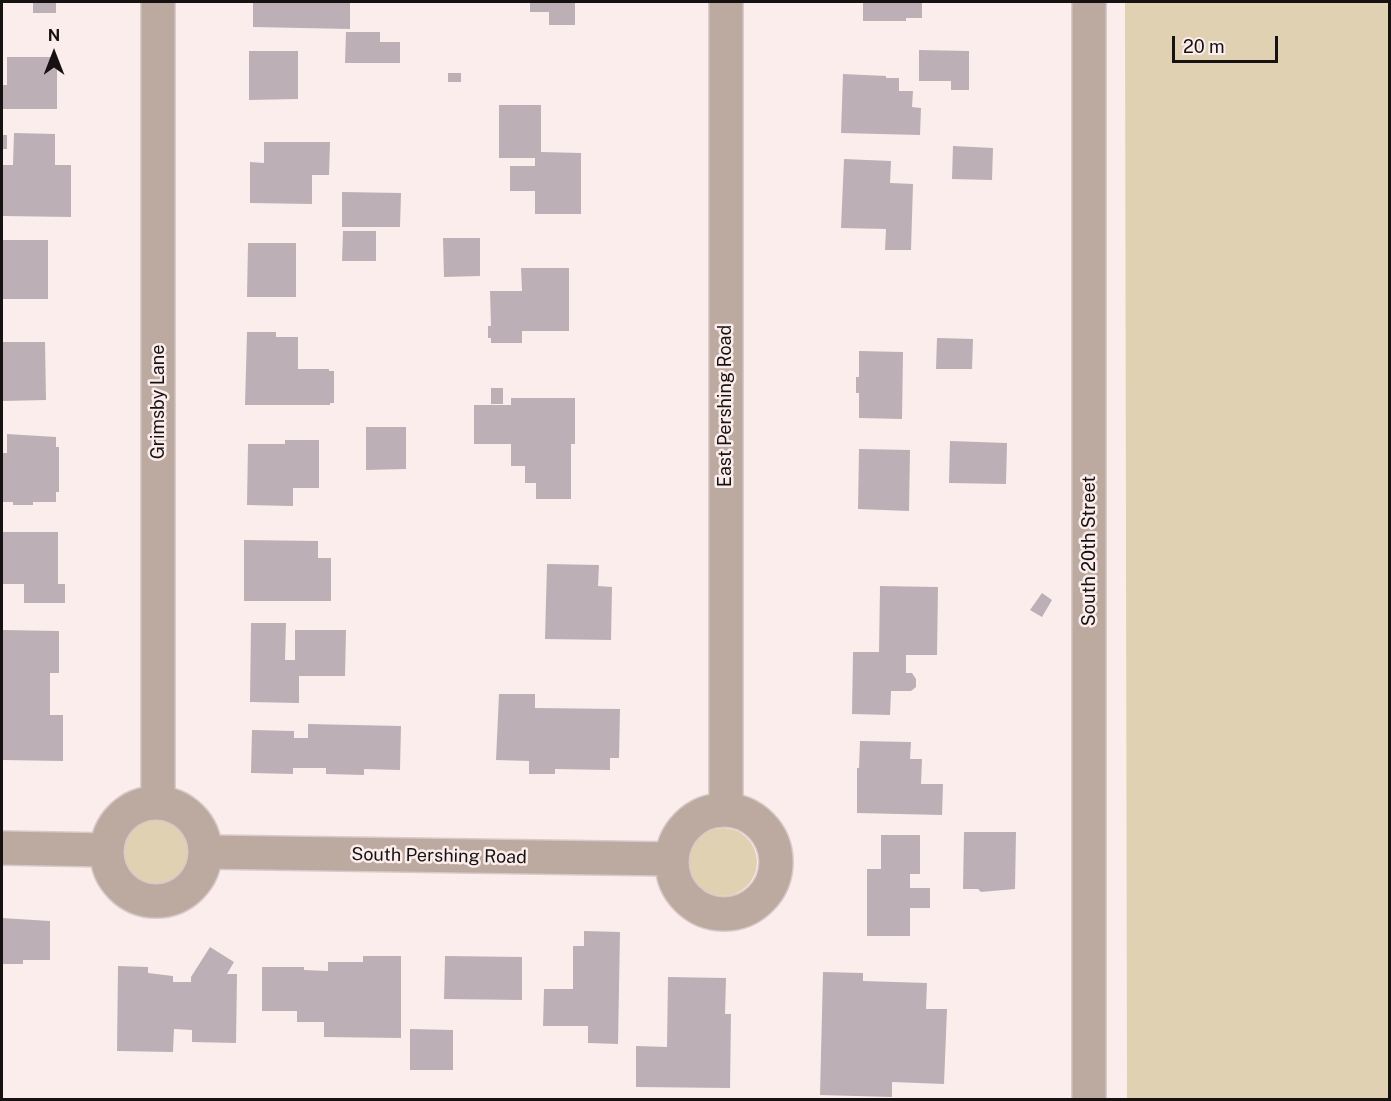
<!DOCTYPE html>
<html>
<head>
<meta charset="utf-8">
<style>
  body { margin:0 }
  #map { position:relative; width:1391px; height:1101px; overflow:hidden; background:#fceded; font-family:"Public Sans",sans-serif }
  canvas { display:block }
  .frame { position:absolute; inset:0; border:3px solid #171212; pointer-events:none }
  .north { position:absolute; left:24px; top:24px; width:60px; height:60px; -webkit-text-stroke:4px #fceded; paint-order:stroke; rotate:0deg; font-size:16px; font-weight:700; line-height:24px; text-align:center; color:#171212 }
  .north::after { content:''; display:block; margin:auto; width:21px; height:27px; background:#171212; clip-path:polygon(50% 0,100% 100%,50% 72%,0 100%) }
  .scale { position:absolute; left:1172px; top:36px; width:106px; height:27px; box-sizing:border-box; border:3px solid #171212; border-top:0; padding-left:8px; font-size:18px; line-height:21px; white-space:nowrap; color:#171212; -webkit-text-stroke:4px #fceded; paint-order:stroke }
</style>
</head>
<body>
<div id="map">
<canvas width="1391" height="1101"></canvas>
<div class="frame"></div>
<div class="north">N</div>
<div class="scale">20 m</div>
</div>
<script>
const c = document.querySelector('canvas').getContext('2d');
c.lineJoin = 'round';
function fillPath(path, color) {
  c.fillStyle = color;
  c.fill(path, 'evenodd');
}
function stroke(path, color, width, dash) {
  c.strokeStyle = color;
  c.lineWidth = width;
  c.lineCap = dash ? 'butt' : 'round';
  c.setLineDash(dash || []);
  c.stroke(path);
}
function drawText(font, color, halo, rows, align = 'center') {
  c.font = font + ' "Public Sans",sans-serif';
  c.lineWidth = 5;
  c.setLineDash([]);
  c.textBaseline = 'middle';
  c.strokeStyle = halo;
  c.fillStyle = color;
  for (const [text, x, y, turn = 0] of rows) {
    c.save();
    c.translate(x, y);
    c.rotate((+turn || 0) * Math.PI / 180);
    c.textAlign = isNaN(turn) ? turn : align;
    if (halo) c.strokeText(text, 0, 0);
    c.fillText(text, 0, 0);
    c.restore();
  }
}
const green = new Path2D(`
  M 1125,2 L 1389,2 L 1389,1099 L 1127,1099 Z
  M121 851a35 35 0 1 1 70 0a35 35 0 1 1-70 0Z
  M689 862a34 34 0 1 1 68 0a34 34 0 1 1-68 0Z`);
const building = new Path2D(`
  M 33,2 L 56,2 L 56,13 L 33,13 Z
  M 253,2 L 350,2 L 350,29 L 253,27 Z
  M 530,2 L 575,2 L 575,25 L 549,25 L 549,12 L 530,12 Z
  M 863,2 L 922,2 L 922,18 L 906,18 L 906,21 L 863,21 Z
  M 346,32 L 380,32 L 380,42 L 400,42 L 400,63 L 345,63 Z
  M 919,50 L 969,51 L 969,90 L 951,90 L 951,81 L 919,81 Z
  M 249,51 L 298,51 L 298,99 L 249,100 Z
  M 7,57 L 57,57 L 57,109 L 3,109 L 3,85 L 7,85 Z
  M 448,73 L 461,73 L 461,82 L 448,82 Z
  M 843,74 L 886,76 L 886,78 L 899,78 L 899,91 L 913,91 L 912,107 L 921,108 L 920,135 L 841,133 Z
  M 499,105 L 541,105 L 541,152 L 581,153 L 581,214 L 535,214 L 535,191 L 510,191 L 510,166 L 535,166 L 535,158 L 499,158 Z
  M 14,133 L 55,134 L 55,165 L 71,165 L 71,217 L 2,216 L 2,165 L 13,165 Z
  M 2,135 L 7,135 L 7,149 L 2,149 Z
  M 264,142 L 330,142 L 329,175 L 312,175 L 312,204 L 250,203 L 250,162 L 264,163 Z
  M 953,146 L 993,148 L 992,180 L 952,179 Z
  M 844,159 L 891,161 L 890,183 L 913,184 L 911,250 L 885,250 L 886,229 L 841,228 Z
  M 342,192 L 401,193 L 400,227 L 342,227 Z
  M 343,231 L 376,231 L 376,261 L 342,261 Z
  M 443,238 L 480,238 L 480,276 L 444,277 Z
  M 2,240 L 48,240 L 48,299 L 2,299 Z
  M 248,243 L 296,243 L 296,297 L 247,297 Z
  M 521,268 L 569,268 L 569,331 L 522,331 L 522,343 L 491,343 L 491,338 L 488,338 L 488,326 L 491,326 L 490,291 L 522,291 Z
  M 247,332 L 276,332 L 276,337 L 298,337 L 298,369 L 329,369 L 329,371 L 334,371 L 334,403 L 330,403 L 330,405 L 245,405 Z
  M 937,338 L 973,339 L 972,369 L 936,369 Z
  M 2,342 L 45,342 L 46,400 L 3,401 Z
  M 859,351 L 903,352 L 902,419 L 859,418 L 859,393 L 856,393 L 856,377 L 859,377 Z
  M 491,388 L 503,388 L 503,404 L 491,404 Z
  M 511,398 L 575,398 L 575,444 L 571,444 L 571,499 L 536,499 L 536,483 L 525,483 L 525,466 L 511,466 L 511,444 L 474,444 L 474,405 L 511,405 Z
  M 366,427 L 406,427 L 406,469 L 366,470 Z
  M 7,434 L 56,437 L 56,447 L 59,447 L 59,492 L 56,492 L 56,502 L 33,502 L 33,505 L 13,505 L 13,502 L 2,502 L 2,453 L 7,453 Z
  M 285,440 L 319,440 L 319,488 L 293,488 L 293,506 L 247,505 L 248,444 L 285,444 Z
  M 950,441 L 1007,443 L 1006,484 L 949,483 Z
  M 859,449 L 910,450 L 909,511 L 858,509 Z
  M 2,532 L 58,532 L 58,584 L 65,584 L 65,603 L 24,603 L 24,584 L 2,584 Z
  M 244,540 L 318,541 L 318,558 L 331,558 L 331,601 L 244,601 Z
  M 547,564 L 599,565 L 598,586 L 612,587 L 611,640 L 545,639 Z
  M 880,586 L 938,587 L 937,655 L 906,655 L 906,673 L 912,673 L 916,679 L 916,687 L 911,691 L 891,691 L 890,715 L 852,714 L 853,652 L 879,652 Z
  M 1042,593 L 1052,600 L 1042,617 L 1030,610 Z
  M 251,623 L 286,623 L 285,660 L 295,660 L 295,630 L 346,630 L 345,676 L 299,676 L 299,703 L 250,702 Z
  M 2,630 L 59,631 L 59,673 L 50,673 L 50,715 L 63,715 L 63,761 L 2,760 Z
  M 499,694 L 535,694 L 535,708 L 620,709 L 619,758 L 610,758 L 610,770 L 555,769 L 555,774 L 529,774 L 529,761 L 496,760 Z
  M 308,724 L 401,726 L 400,770 L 364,769 L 364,775 L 326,774 L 326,768 L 293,768 L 293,774 L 251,773 L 252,730 L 294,731 L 294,738 L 308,738 Z
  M 860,741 L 911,742 L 910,759 L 922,759 L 921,784 L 943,784 L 942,815 L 857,813 L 857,768 L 859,768 Z
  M 964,832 L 1016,832 L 1015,889 L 981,892 L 978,889 L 963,889 Z
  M 881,835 L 920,835 L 920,874 L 910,874 L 910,888 L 930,888 L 930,908 L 910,908 L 910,936 L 867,936 L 867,869 L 881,869 Z
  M 2,918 L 50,921 L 50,960 L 23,960 L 23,964 L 2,964 Z
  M 584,931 L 620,932 L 618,1044 L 588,1043 L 588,1026 L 543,1026 L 544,989 L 573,989 L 573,946 L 584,946 Z
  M 210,947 L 234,962 L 227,974 L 237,974 L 236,1043 L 192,1042 L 192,1030 L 174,1029 L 173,1052 L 117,1051 L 118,966 L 148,967 L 148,973 L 173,976 L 173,982 L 191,982 L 191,977 Z
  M 363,956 L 401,956 L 401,1038 L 324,1037 L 324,1022 L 297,1022 L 297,1011 L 262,1011 L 262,967 L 304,967 L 304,970 L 328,971 L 328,962 L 363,962 Z
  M 445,956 L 522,957 L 522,1000 L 444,999 Z
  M 823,972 L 863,973 L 863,981 L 927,983 L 926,1009 L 947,1009 L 944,1084 L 892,1082 L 892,1097 L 820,1095 Z
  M 668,977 L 726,978 L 725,1014 L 731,1014 L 730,1088 L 636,1087 L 636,1046 L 667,1047 Z
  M 410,1029 L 453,1030 L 453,1070 L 410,1070 Z`);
const minor = new Path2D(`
  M 1089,2 L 1089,1100
  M 158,803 L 158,2
  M107 852a49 49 0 1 1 98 0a49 49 0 1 1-98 0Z
  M672 862a52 52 0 1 1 104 0a52 52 0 1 1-104 0Z
  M 726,810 L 726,2
  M 2,848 L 107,850
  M 206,852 L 671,859`);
const streetNames = [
  ["Grimsby Lane",158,402,-90],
  ["East Pershing Road",725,406,-90],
  ["South 20th Street",1089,551,-90],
  ["South Pershing Road",439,856,1]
];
fillPath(green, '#e0d1b2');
fillPath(building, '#bcb0b6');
stroke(minor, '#d7caca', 36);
stroke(minor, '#bcaaa0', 33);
drawText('18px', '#171212', '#fceded', streetNames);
</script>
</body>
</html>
